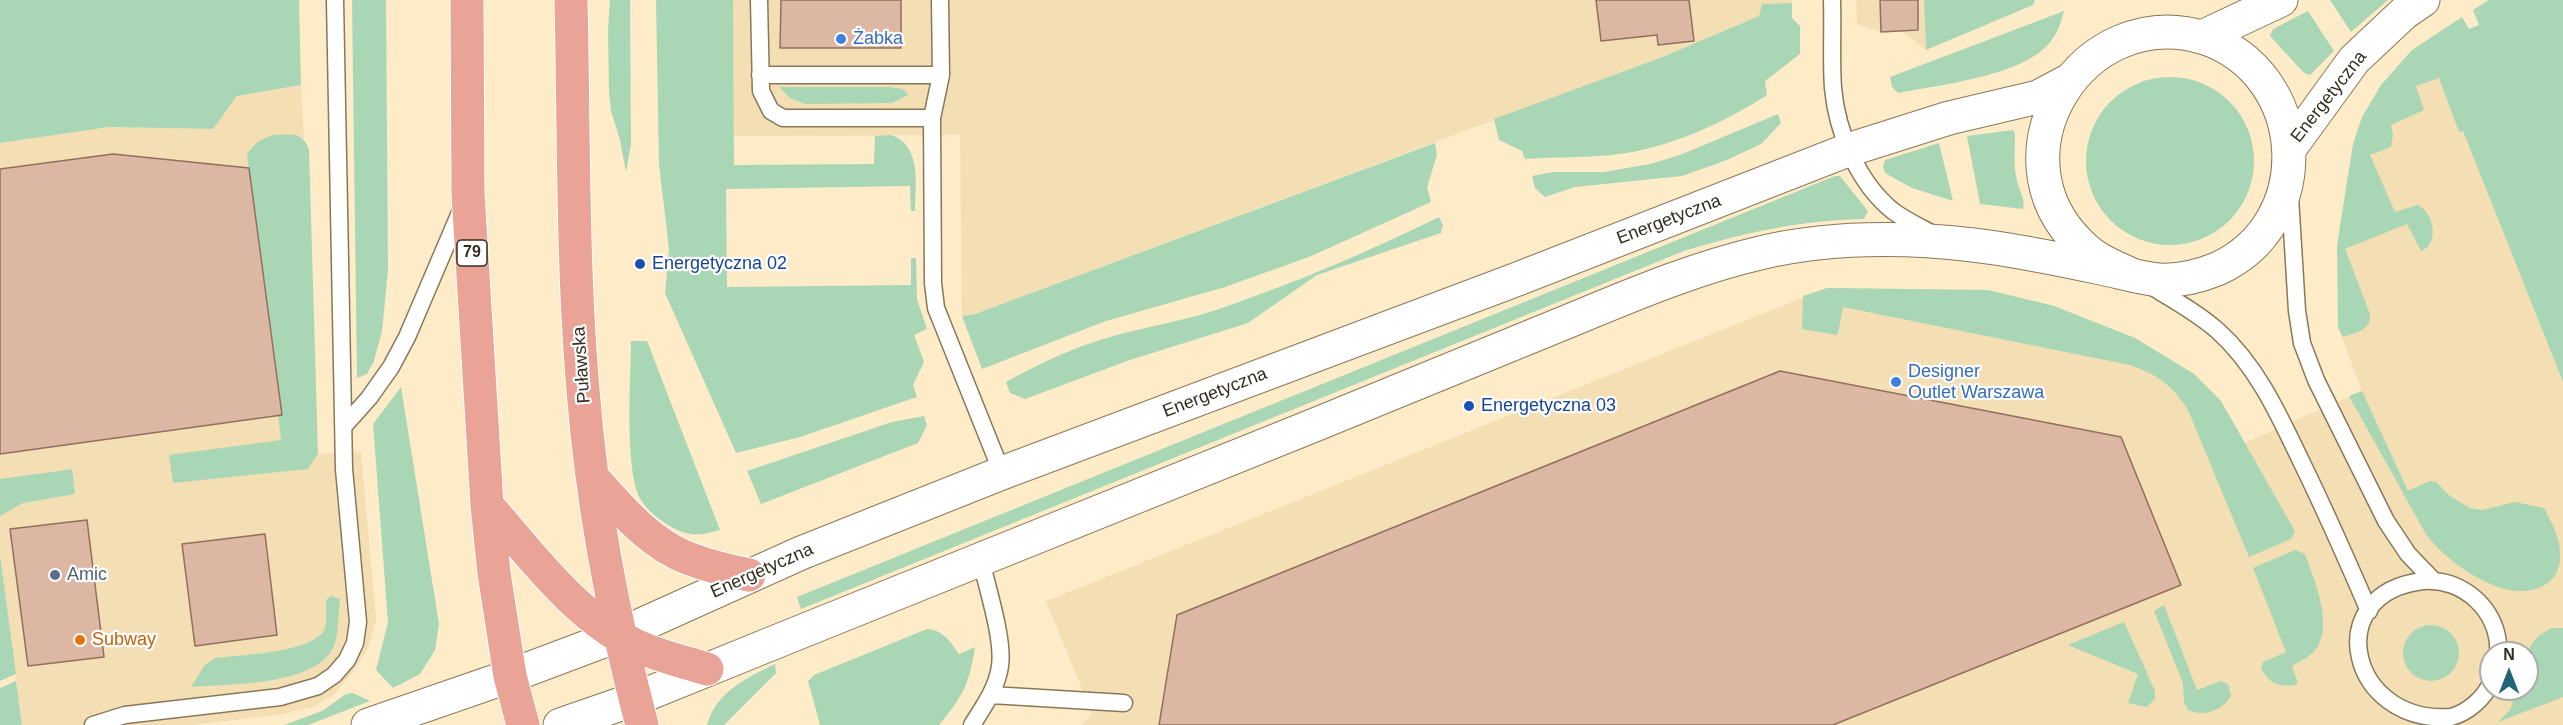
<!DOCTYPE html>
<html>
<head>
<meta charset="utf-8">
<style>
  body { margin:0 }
  #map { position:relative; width:2563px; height:725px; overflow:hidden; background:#feebc8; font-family:Helvetica,sans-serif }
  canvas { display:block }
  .north { position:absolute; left:2479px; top:641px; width:60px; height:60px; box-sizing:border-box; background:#fff; border:2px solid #adaba5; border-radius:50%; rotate:0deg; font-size:16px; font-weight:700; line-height:24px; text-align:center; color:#332c1f }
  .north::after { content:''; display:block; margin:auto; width:21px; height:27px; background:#236478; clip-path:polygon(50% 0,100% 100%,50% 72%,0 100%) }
</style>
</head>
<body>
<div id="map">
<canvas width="2563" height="725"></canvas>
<div class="north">N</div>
</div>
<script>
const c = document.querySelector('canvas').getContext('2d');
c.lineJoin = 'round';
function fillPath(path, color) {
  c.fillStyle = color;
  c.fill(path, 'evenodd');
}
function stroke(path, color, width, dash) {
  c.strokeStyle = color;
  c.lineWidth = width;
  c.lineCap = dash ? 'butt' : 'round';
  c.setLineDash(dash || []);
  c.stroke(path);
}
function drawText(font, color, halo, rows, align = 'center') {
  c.font = font + ' Helvetica,sans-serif';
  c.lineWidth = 4.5;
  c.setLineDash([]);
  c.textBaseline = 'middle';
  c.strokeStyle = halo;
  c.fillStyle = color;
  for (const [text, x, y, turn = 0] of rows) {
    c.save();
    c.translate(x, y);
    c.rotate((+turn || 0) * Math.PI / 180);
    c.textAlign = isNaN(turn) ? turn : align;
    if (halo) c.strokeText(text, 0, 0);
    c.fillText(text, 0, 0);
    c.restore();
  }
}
const built = new Path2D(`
  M 733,0 L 1791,0 L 1792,3 L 1762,4 L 1759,16 L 1660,58 L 975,314 L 962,316 L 960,135 L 734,136 Z
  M 1856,0 L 1924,0 L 1926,50 L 1902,31 L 1881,32 L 1857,24 Z
  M 2436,42 L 2563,282 L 2563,725 L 1081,725 L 1092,713 L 1046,601 L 1827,288 L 1988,290 L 2054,306 L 2135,338 L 2194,374 L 2221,401 L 2245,443 L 2362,391 L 2338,327 L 2338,245 L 2365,143 ZM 2491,653 L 2527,653 L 2527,689 L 2491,689 Z
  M 301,85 L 304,139 L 296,135 L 274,135 L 264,138 L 253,146 L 247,154 L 282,440 L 169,456 L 307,469 L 318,454 L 361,451 L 376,620 L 368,648 L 353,672 L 333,695 L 313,707 L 283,714 L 192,725 L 22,725 L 0,555 L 0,516 L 23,503 L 75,493 L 71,469 L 0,479 L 0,143 L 109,127 L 212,129 L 237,96 Z`);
const green = new Path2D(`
  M 0,0 L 299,0 L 301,85 L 237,96 L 213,129 L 109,127 L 0,143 Z
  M 352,0 L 386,0 L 388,270 L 382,331 L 374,361 L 367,374 L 357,378 Z
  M 610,0 L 630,0 L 631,144 L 626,172 L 620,140 L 611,111 L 609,91 L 608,30 Z
  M 656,0 L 733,0 L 734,165 L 874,164 L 875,136 C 880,136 889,134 894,136 C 922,148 915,187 915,211 L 911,211 L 910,186 L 726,189 L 727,287 L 911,285 L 911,258 L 916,258 L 917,299 L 927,329 L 914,335 L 924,362 L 913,385 L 917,397 L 800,437 L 736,453 L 665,293 L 669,249 L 659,164 Z
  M 1924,0 L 2035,0 L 2033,5 L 1926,50 Z
  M 2330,0 L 2388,0 L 2351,32 Z
  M 2489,0 L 2563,0 L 2563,382 L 2463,131 L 2459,132 L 2439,78 L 2416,86 L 2424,110 L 2391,125 L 2393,135 L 2391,147 L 2370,155 L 2395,212 L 2418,205 C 2434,213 2440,244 2421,251 L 2407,224 L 2345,249 L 2370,314 C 2371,331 2357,332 2343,337 L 2338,327 L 2337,245 L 2353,144 L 2362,117 L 2381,85 L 2412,50 L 2462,17 L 2469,29 L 2479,25 L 2473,10 Z
  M 1792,3 L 1792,18 L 1800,26 L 1800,54 L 1765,81 L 1767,95 C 1717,127 1658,153 1599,156 C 1574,158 1549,157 1525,159 L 1522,151 L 1499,140 L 1494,119 L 1660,58 L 1759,16 L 1762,4 Z
  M 2064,11 C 2061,22 2058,32 2051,41 C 2025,76 1939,85 1898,93 L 1892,87 L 1890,77 Z
  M 2308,11 L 2334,51 L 2310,75 L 2304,73 L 2270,36 L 2273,29 Z
  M2086 161a84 84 0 1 1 168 0a84 84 0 1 1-168 0Z
  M 779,87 L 889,87 L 903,89 L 908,95 L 892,103 L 805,104 L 790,98 Z
  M 1778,114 L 1781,123 L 1761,144 L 1727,160 L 1682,176 L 1575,187 L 1545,197 L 1535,188 L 1532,176 L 1553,172 L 1604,172 L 1650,164 L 1680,155 Z
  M 2013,130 L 2015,134 C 2015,150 2013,165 2017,181 C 2019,190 2026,200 2023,209 L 1980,204 L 1967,136 Z
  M 274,135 C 292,135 301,131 309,149 L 318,454 L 308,469 L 173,483 L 169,455 L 281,440 L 247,154 C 254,143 262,138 274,135 Z
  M 1435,143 L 1437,155 L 1427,187 L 1431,202 L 1309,257 L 1225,287 L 1106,321 L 982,369 L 962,316 L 975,314 Z
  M 1939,143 L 1953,201 L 1912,188 L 1885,173 L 1883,166 L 1885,160 Z
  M 1835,176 L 1840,176 L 1868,211 L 1864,219 C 1802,220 1743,233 1684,251 L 801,609 L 797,597 Z
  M 1439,217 L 1443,225 L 1441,233 L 1317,275 L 1248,323 L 1130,360 L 1025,399 L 1010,393 L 1006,382 C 1035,366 1065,351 1097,341 C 1136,328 1177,323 1216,310 C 1292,284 1366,253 1439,217 Z
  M 1827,288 L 1988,290 L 2054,306 L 2135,338 L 2194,374 L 2221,401 L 2295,531 L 2291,539 L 2249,557 L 2188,410 C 2172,385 2158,375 2130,365 L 1843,307 L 1838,333 L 1836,335 L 1802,329 L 1803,296 Z
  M 631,341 L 647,341 L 720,530 C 697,536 689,537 668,525 C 657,518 648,511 641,500 C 624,471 631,378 631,341 Z
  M 401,387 L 439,624 L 435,650 L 420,674 L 393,688 L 376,670 L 388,622 L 373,424 Z
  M 2362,391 L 2408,491 L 2430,481 L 2436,482 L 2450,496 L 2470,508 L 2482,510 L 2515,502 L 2544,508 C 2552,523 2562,541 2560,560 C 2557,591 2522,596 2498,587 C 2471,577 2445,558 2427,536 L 2349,396 Z
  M 924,416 L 927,425 L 918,443 L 761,504 L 747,471 L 892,422 Z
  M 72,469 L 75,494 L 23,503 L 0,516 L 0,479 Z
  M 2295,550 L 2305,554 C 2314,580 2332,619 2318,646 C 2313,656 2300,661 2292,666 L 2298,684 C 2280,688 2270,685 2261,668 L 2263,662 L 2286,652 L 2253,568 Z
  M 0,555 L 16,674 L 0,681 Z
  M 331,596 L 340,599 C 338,613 339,633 334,646 C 317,686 228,684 191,687 L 204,666 L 215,658 C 239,655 316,653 325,628 C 327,620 326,608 326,600 Z
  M 2164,605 L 2197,690 L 2221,681 L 2228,684 L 2231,696 C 2222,711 2204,717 2188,710 L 2184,702 L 2183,683 L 2154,611 Z
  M 2124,622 L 2155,691 L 2155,699 L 2147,707 L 2128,703 L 2138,674 L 2068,645 Z
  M2403 653a28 28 0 1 1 56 0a28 28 0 1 1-56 0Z
  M 2552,628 L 2563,628 L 2563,697 L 2498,722 L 2510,710 L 2517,689 L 2527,689 C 2527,659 2522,642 2552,628 Z
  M 927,629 C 943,630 950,641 959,654 L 975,647 C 969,685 963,696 939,725 L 820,725 L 808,681 L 814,675 Z
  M 775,664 L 776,673 L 724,725 L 707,725 C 717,691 745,679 775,664 Z
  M 16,681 L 22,725 L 0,725 L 0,688 Z
  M 353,693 L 370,701 L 308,725 L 284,725 L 322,711 L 346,694 Z`);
const building = new Path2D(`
  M 781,0 L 901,0 L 901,48 L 780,48 Z
  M 1596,0 L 1689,0 L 1694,41 L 1658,45 L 1657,35 L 1601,41 Z
  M 1880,0 L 1918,0 L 1918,30 L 1881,32 Z
  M 113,154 L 249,168 L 282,415 L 0,454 L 0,169 Z
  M 1780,371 L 2121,437 L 2181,585 L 1833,725 L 1159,725 L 1177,615 Z
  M 87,520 L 104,657 L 28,666 L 10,529 Z
  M 265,534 L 277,635 L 195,646 L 182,544 Z`);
const lane = new Path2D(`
  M 759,0 L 761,91 L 771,111 L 783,118 L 932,118
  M 940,0 L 941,75 L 932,118 L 933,283 L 936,308 L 1002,473
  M 1832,0 C 1833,29 1831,59 1833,88 C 1837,132 1858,183 1893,211 C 1905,220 1920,227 1933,234
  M 760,75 L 941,75
  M 2290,197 L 2297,311 L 2302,343 L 2316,380 L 2386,521 L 2408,554 L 2433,580
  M 2149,285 C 2172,299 2198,313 2218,331 C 2257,366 2279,415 2301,461 C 2325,510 2347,560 2369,611
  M 344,426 L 369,398 L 391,367 L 407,337 L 462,208
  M 2491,682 C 2485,698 2467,713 2451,717 C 2349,725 2319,593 2423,581 C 2463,577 2501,612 2498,653
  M 991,695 L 1124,703
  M 93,725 L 125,715 L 280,697 L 318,686 L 334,675 L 347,660 L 355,643 L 358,622 L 344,469 L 335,0
  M 972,725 C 984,706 997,688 1000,666 C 1004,639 987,588 981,560`);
const street = new Path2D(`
  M 368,725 L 510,676`);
const secondary = new Path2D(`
  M 2202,37 L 2281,0
  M 2290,148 L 2354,60 L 2404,13 L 2423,0
  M 510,676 L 619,635 L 801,553 L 1002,473 L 1515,280 L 1848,150 L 1949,118 L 2038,97 L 2068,81
  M 560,725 L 635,699 C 862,606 1091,517 1317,424 C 1398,391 1478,358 1559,325 C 1625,298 1691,269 1760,253 C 1828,237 1904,237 1973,245 C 2016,250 2059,259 2101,268 C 2120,272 2140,278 2159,280 C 2178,281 2200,276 2217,269 C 2319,223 2310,74 2205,38 C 2083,0 1987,154 2080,244 C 2094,259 2112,266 2130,274`);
const primary = new Path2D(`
  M 467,0 L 468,193 L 487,505 L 494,573 L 510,676 L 523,725
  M 571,0 C 574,130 572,261 583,390 C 592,503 613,616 642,725
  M 593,478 C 621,509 650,544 690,559 C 709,566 729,571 749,575
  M 487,505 C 532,556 575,616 637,646 C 659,656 684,662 707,669`);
const markers = [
  [841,39,6,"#3f7fe0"],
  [640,264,6,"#1a4fb4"],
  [1896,382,6,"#3f7fe0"],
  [1469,406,6,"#1a4fb4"],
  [55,575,6,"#5c6f8a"],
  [80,640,6,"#e8710a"]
];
const shields = [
  [472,253,30]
];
const shieldNames = [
  ["79",472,253]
];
const shopNames = [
  ["Żabka",853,39],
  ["Designer",1908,372],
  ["Outlet Warszawa",1908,393]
];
const streetNames = [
  ["Energetyczna",2329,97,-52],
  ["Energetyczna",1669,220,-21],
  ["Puławska",582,365,-94],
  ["Energetyczna",1215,393,-21],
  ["Energetyczna",762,571,-24]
];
const transitNames = [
  ["Energetyczna 02",652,264],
  ["Energetyczna 03",1481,406]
];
const serviceNames = [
  ["Amic",67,575]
];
const foodNames = [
  ["Subway",92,640]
];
fillPath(built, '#f4deb4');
fillPath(green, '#a9d7b6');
fillPath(building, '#dcb8a4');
stroke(building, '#906f5d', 1.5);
stroke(lane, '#887858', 19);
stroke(street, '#887858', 35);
stroke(secondary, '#887858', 35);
stroke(primary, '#fff', 35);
stroke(lane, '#fff', 16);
stroke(street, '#fff', 33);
stroke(secondary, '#fff', 33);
stroke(primary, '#e9a397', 33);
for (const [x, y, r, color] of markers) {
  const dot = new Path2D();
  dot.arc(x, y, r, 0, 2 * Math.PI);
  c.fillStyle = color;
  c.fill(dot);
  stroke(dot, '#fff', 2);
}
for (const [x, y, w] of shields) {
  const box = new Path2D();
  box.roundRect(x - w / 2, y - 13, w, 26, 4.5);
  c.fillStyle = '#fff';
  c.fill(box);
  stroke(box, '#332c1f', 1.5);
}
drawText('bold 16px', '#332c1f', null, shieldNames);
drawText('18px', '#366cbe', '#fff', shopNames, 'left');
drawText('18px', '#332c1f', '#fff', streetNames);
drawText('18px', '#164399', '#fff', transitNames, 'left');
drawText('18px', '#4e5e75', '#fff', serviceNames, 'left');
drawText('18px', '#c56008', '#fff', foodNames, 'left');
</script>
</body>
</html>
